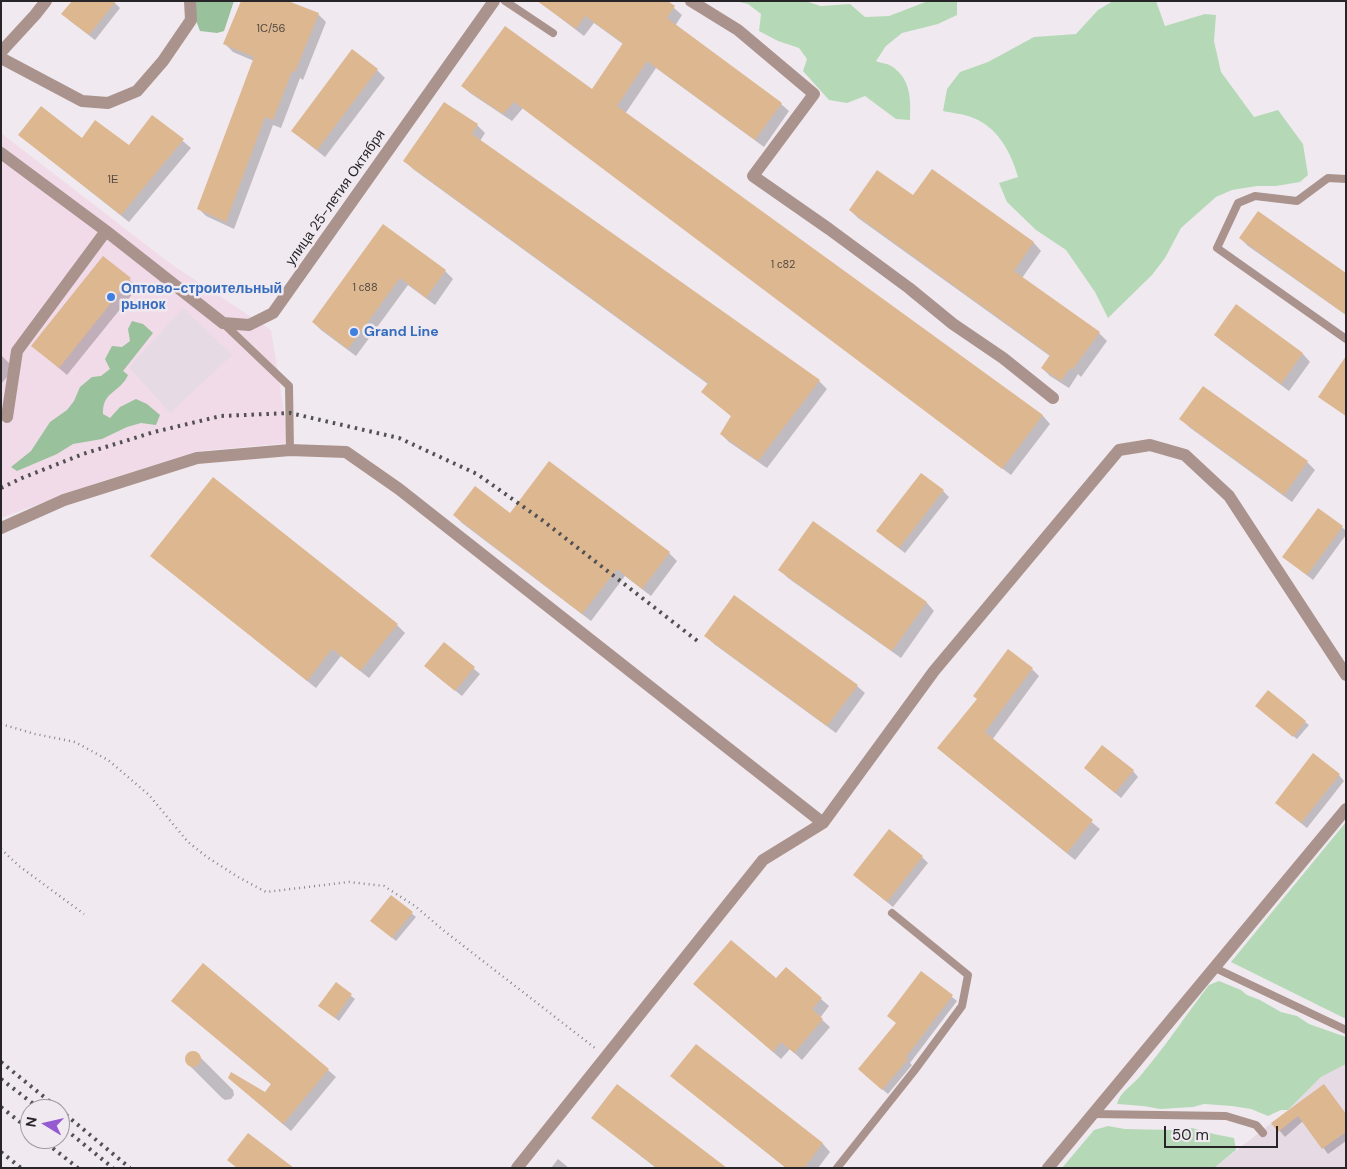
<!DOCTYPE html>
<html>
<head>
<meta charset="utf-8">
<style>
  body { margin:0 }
  #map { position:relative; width:1347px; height:1169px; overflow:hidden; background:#f0eaf0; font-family:"DM Sans",sans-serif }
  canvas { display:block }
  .frame { position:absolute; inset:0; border:2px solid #272527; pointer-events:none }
  .north { position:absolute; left:20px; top:1099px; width:50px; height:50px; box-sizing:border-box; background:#f0eaf0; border:1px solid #a09ba0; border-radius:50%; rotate:279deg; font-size:14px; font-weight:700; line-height:20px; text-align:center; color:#272527 }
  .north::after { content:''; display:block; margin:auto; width:18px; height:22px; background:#955ad1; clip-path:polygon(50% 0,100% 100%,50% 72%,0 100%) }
  .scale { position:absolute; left:1164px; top:1126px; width:114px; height:22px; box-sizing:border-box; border:2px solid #272527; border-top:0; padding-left:6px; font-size:15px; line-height:18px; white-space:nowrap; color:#272527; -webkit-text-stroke:4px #f0eaf0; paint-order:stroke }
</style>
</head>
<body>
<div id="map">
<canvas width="1347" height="1169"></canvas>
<div class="frame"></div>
<div class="north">N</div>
<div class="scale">50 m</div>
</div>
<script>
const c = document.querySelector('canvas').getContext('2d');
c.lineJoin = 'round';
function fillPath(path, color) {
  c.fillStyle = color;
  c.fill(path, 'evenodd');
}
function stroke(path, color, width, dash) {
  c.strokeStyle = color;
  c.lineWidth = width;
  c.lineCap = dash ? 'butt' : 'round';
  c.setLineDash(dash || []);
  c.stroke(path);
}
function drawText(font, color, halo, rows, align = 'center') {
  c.font = font + ' "DM Sans",sans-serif';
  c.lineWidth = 5;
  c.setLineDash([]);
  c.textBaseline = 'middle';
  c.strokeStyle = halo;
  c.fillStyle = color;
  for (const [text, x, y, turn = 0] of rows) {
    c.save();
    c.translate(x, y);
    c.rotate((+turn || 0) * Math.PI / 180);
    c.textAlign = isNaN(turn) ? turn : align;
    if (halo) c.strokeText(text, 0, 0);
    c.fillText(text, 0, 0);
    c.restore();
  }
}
const commercial = new Path2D(`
  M 1,133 L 171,264 L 271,330 L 289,443 L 200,451 L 99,482 L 1,518 Z`);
const built = new Path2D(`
  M 183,308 L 232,355 L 170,413 L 129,367 Z
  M 1346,1064 L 1346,1168 L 1214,1168 L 1288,1110 L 1321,1077 Z`);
const green = new Path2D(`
  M 735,1 L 805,1 L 821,6 L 850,4 L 865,17 L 889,16 L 928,1 L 954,1 L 957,2 L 957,15 L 938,24 L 902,33 L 886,46 L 876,61 C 880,63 887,63 891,66 C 911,78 911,100 910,120 L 896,119 L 865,96 L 847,103 L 829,100 L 803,71 L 807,59 L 799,48 L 778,41 L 759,31 L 761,14 L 748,4 Z
  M 1113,1 L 1156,1 L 1165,26 L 1205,14 L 1216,15 L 1214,41 L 1221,72 L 1254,117 L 1278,110 L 1303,144 L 1308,175 L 1300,182 L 1276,186 L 1257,186 L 1232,190 L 1216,197 L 1181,228 L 1165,258 L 1152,275 L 1108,318 L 1095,292 L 1066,250 L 1036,230 L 1007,202 L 999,183 L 1018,177 C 1011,152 997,126 971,117 C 963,114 952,113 943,111 L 947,89 L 960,72 L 988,62 L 1034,37 L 1076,34 L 1098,10 Z
  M 1346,822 L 1346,1019 L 1231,962 Z
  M 1219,981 L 1241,990 L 1247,995 L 1260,1000 L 1281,1012 L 1297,1016 L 1309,1024 L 1346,1037 L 1346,1064 L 1321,1077 L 1288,1110 L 1281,1110 L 1268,1116 L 1251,1109 L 1232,1106 L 1204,1104 L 1193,1107 L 1160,1109 L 1143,1106 L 1117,1104 C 1119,1093 1134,1084 1141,1075 C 1165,1047 1186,1015 1209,985 Z
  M 1108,1126 L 1125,1129 L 1173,1130 L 1192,1128 L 1214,1134 L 1234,1138 L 1236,1150 L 1214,1168 L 1062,1168 L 1094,1130 Z`);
const forest = new Path2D(`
  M 193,1 L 234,1 L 224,31 L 217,33 L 200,31 L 195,18 Z
  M 132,321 L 143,324 L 153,333 L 123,371 L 128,375 C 120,393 102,391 103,414 L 110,418 L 120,407 L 136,399 L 147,404 L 160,415 L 156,425 L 141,423 L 127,427 L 102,439 L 73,444 L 57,454 L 17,471 L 11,467 L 31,451 L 50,422 L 67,410 L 74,401 L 80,387 L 92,377 L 101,376 L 110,369 L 105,359 L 112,346 L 122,347 L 130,341 L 128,329 Z`);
const shadow = new Path2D(`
  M 113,1 L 120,8 L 95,40 L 69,20 Z
  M 538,1 L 666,1 L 682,15 L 675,26 L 781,104 L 789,111 L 764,147 L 656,68 L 625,114 L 1043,416 L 1050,424 L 1011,475 L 523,108 L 512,121 L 470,93 L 462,86 L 592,91 L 623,44 L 594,23 L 584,36 Z
  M 318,14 L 326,22 L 303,80 L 300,78 L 281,128 L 273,125 L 234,229 L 206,216 L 198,208 L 254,61 L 233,52 L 225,44 Z
  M 377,70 L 385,78 L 325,157 L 292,131 Z
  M 153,116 L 191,148 L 129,222 L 28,142 L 82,140 L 129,147 Z
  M 477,125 L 485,133 L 480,141 L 819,381 L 827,389 L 767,468 L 729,442 L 721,434 L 732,417 L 703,392 L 708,384 L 413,169 L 405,161 Z
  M 932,171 L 1034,243 L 1041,251 L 1022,278 L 1099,333 L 1107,341 L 1081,377 L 1078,374 L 1069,388 L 1050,376 L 1042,368 L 1050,356 L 858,218 L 850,210 L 913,197 Z
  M 384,226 L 445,271 L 453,279 L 435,305 L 408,285 L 356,356 L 321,330 L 313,322 Z
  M 1240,238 L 1346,275 L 1346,315 L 1248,246 Z
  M 103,258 L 138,287 L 67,375 L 33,346 Z
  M 1215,335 L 1303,354 L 1310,362 L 1289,391 L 1223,342 Z
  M 1,355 L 13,367 L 13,370 L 1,384 Z
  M 1346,358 L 1346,416 L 1320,397 Z
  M 1181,419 L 1307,462 L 1315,470 L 1292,502 L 1189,427 Z
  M 943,491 L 949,497 L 905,553 L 884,537 Z
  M 454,515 L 510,515 L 669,553 L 677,561 L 651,596 L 625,576 L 591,621 L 462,523 Z
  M 1342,527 L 1346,531 L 1346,535 L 1313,580 L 1283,557 Z
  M 151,556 L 397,625 L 405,633 L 369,678 L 341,656 L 316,688 Z
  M 780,570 L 927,603 L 934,611 L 901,658 L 788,578 Z
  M 706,636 L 857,686 L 865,693 L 836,733 L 714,644 Z
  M 445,644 L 480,674 L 462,696 L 432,672 Z
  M 1032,669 L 1039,676 L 992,740 L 1100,829 L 1075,860 L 946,755 Z
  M 1261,709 L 1305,722 L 1309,725 L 1297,739 Z
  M 1133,771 L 1138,777 L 1121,798 L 1091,773 Z
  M 1339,775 L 1344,781 L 1307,828 L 1282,808 Z
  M 922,857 L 928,863 L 893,907 L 861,881 Z
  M 391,896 L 416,917 L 396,941 L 375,924 Z
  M 922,973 L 957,1001 L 910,1063 L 912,1065 L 888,1094 L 865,1075 L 897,1023 Z
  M 776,980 L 821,999 L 829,1006 L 820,1018 L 830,1027 L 802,1060 L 790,1049 L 781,1059 L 695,984 Z
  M 336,984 L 355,999 L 339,1021 L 323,1009 Z
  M 180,1008 L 328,1070 L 336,1077 L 291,1131 L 229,1078 L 265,1094 L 272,1085 Z
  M 696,1045 L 823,1144 L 830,1152 L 818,1168 L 786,1168 L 672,1076 Z
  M 189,1053 L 196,1053 L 233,1090 L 234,1095 L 231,1099 L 225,1100 L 222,1098 L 188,1064 L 187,1057 Z
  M 1324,1086 L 1346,1114 L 1346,1141 L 1328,1154 L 1303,1121 L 1285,1137 L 1273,1123 Z
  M 593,1117 L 724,1168 L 656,1168 L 601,1125 Z
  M 558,1159 L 569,1168 L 551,1168 Z`);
const building = new Path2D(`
  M 72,1 L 116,1 L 89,35 L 61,14 Z
  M 241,1 L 288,1 L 319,13 L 295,72 L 292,71 L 273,120 L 265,117 L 226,222 L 197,209 L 254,57 L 223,44 Z
  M 537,1 L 668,1 L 675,6 L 667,18 L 782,103 L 755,140 L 647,61 L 617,106 L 1043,415 L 1002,469 L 514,102 L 503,114 L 461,86 L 505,26 L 592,89 L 623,43 L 585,16 L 576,29 Z
  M 352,49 L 378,69 L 317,150 L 291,131 Z
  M 444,102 L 478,124 L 472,134 L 820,380 L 758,461 L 720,434 L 731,416 L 701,392 L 708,383 L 403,161 Z
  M 41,106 L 82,138 L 95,120 L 129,145 L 152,115 L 184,139 L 121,215 L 18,135 Z
  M 932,169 L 1034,242 L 1014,271 L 1100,332 L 1072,370 L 1070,368 L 1061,381 L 1041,368 L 1050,355 L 849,210 L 877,170 L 913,195 Z
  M 1258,211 L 1346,273 L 1346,315 L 1239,238 Z
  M 383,224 L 446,270 L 426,298 L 400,278 L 348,349 L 312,322 Z
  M 103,256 L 131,278 L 59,368 L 31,346 Z
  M 1236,304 L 1303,353 L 1281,384 L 1214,335 Z
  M 1346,356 L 1346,416 L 1318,397 Z
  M 1203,386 L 1308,461 L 1284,495 L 1179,419 Z
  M 549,461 L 670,552 L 642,589 L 617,569 L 582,614 L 453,515 L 475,486 L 510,513 Z
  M 921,473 L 944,490 L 899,548 L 876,531 Z
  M 213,477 L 398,624 L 360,671 L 332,649 L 307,681 L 150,556 Z
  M 1318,508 L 1343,526 L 1307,575 L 1282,557 Z
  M 813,521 L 927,602 L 892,651 L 778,570 Z
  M 734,595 L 858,685 L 827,726 L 704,636 Z
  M 444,642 L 475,667 L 455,691 L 424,666 Z
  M 1008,649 L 1033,668 L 985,732 L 1093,820 L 1067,853 L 937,748 L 977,699 L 973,696 Z
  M 1268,690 L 1306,721 L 1293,737 L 1255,706 Z
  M 1102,745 L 1134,770 L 1115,793 L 1084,768 Z
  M 1313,753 L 1340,774 L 1301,823 L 1275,803 Z
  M 889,829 L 923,856 L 887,902 L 853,875 Z
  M 391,895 L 413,912 L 392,938 L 370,921 Z
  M 731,940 L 776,978 L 786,967 L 822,998 L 812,1009 L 823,1019 L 794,1053 L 781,1042 L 773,1052 L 693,984 Z
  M 203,963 L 329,1069 L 283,1124 L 228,1078 L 231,1072 L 265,1092 L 271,1084 L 171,1001 Z
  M 921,971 L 953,995 L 906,1057 L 908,1059 L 882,1090 L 858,1069 L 896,1023 L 887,1016 Z
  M 336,982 L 352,994 L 335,1018 L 318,1006 Z
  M 696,1044 L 823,1143 L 804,1168 L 786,1168 L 670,1076 Z
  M185 1059a8 8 0 1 1 16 0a8 8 0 1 1-16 0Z
  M 617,1084 L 727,1168 L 657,1168 L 591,1118 Z
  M 1324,1084 L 1346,1114 L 1346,1132 L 1322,1149 L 1298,1116 L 1278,1132 L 1271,1123 Z
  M 248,1133 L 294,1168 L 237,1168 L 227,1160 Z`);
const path = new Path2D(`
  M 1,724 L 35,734 L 75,742 L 108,760 L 149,795 L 188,842 L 207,857 L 238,877 L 266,892 L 349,882 L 384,886 L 415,906 L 443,930 L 595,1048
  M 1,849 L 19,866 L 84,914`);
const service = new Path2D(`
  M 505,1 L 553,33
  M 1346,179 L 1328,178 L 1297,201 L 1255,196 L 1238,203 L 1217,248 L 1346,339
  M 224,324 L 289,386 L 290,450
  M 1215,968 L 1346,1030
  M 1093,1114 L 1226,1116 L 1256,1125 L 1263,1133
  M 837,1168 L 914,1071 L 962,1006 L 968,975 L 892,913`);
const minor = new Path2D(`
  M 691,1 L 738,30 L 814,94 L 753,176 L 829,229 L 909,288 L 953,324 L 1003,358 L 1053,398
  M 1,52 L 35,15 L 46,1
  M 1,58 L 82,101 L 108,103 L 137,91 L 163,61 L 191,20 L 190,1
  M 1,153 L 106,231 L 223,323 L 249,325 L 273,313 L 494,1
  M 7,417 L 17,351 L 106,231
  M 1,528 L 64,500 L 197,458 L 290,450 L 346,452 L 399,489 L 823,823
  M 517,1168 L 763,860 L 823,823 L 934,671 L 1119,450 L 1150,445 L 1185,455 L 1229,496 L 1346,675
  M 1048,1168 L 1346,809`);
const rail = new Path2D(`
  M 1,488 L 22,478 L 83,454 L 154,432 L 221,416 L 290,413 L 399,438 L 477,474 L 542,520 L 700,643
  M 1,1062 L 59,1109
  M 1,1079 L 40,1109
  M 1,1107 L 30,1130
  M 60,1110 L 130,1168
  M 60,1125 L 113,1168
  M 41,1139 L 78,1168
  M 1,1152 L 21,1168`);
const markers = [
  [111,297,5,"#3f7fe0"],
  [354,332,5,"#3f7fe0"]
];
const numberNames = [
  ["1С/56",271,29],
  ["1Е",113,180],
  ["1 с82",783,265],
  ["1 с88",365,288]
];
const streetNames = [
  ["улица 25-летия Октября",336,198,-55]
];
const shopNames = [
  ["Оптово-строительный",121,289],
  ["рынок",121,305],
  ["Grand Line",364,332]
];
fillPath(commercial, '#f1dbe8');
fillPath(built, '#e6dae5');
fillPath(green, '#b5d9b7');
fillPath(forest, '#99c19b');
fillPath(shadow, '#0003');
fillPath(building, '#ddb790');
stroke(path, '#898589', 2.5, [1, 4]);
stroke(service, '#ab938d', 8);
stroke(minor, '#ab938d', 12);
stroke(rail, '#525052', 4, [2.5, 5]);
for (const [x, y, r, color] of markers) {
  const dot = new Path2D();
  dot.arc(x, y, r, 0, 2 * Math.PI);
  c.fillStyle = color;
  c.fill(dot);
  stroke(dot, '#f0eaf0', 2);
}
drawText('11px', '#544a41', null, numberNames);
drawText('14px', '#272527', '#f0eaf0', streetNames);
drawText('bold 14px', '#366cbe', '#f0eaf0', shopNames, 'left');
</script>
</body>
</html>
